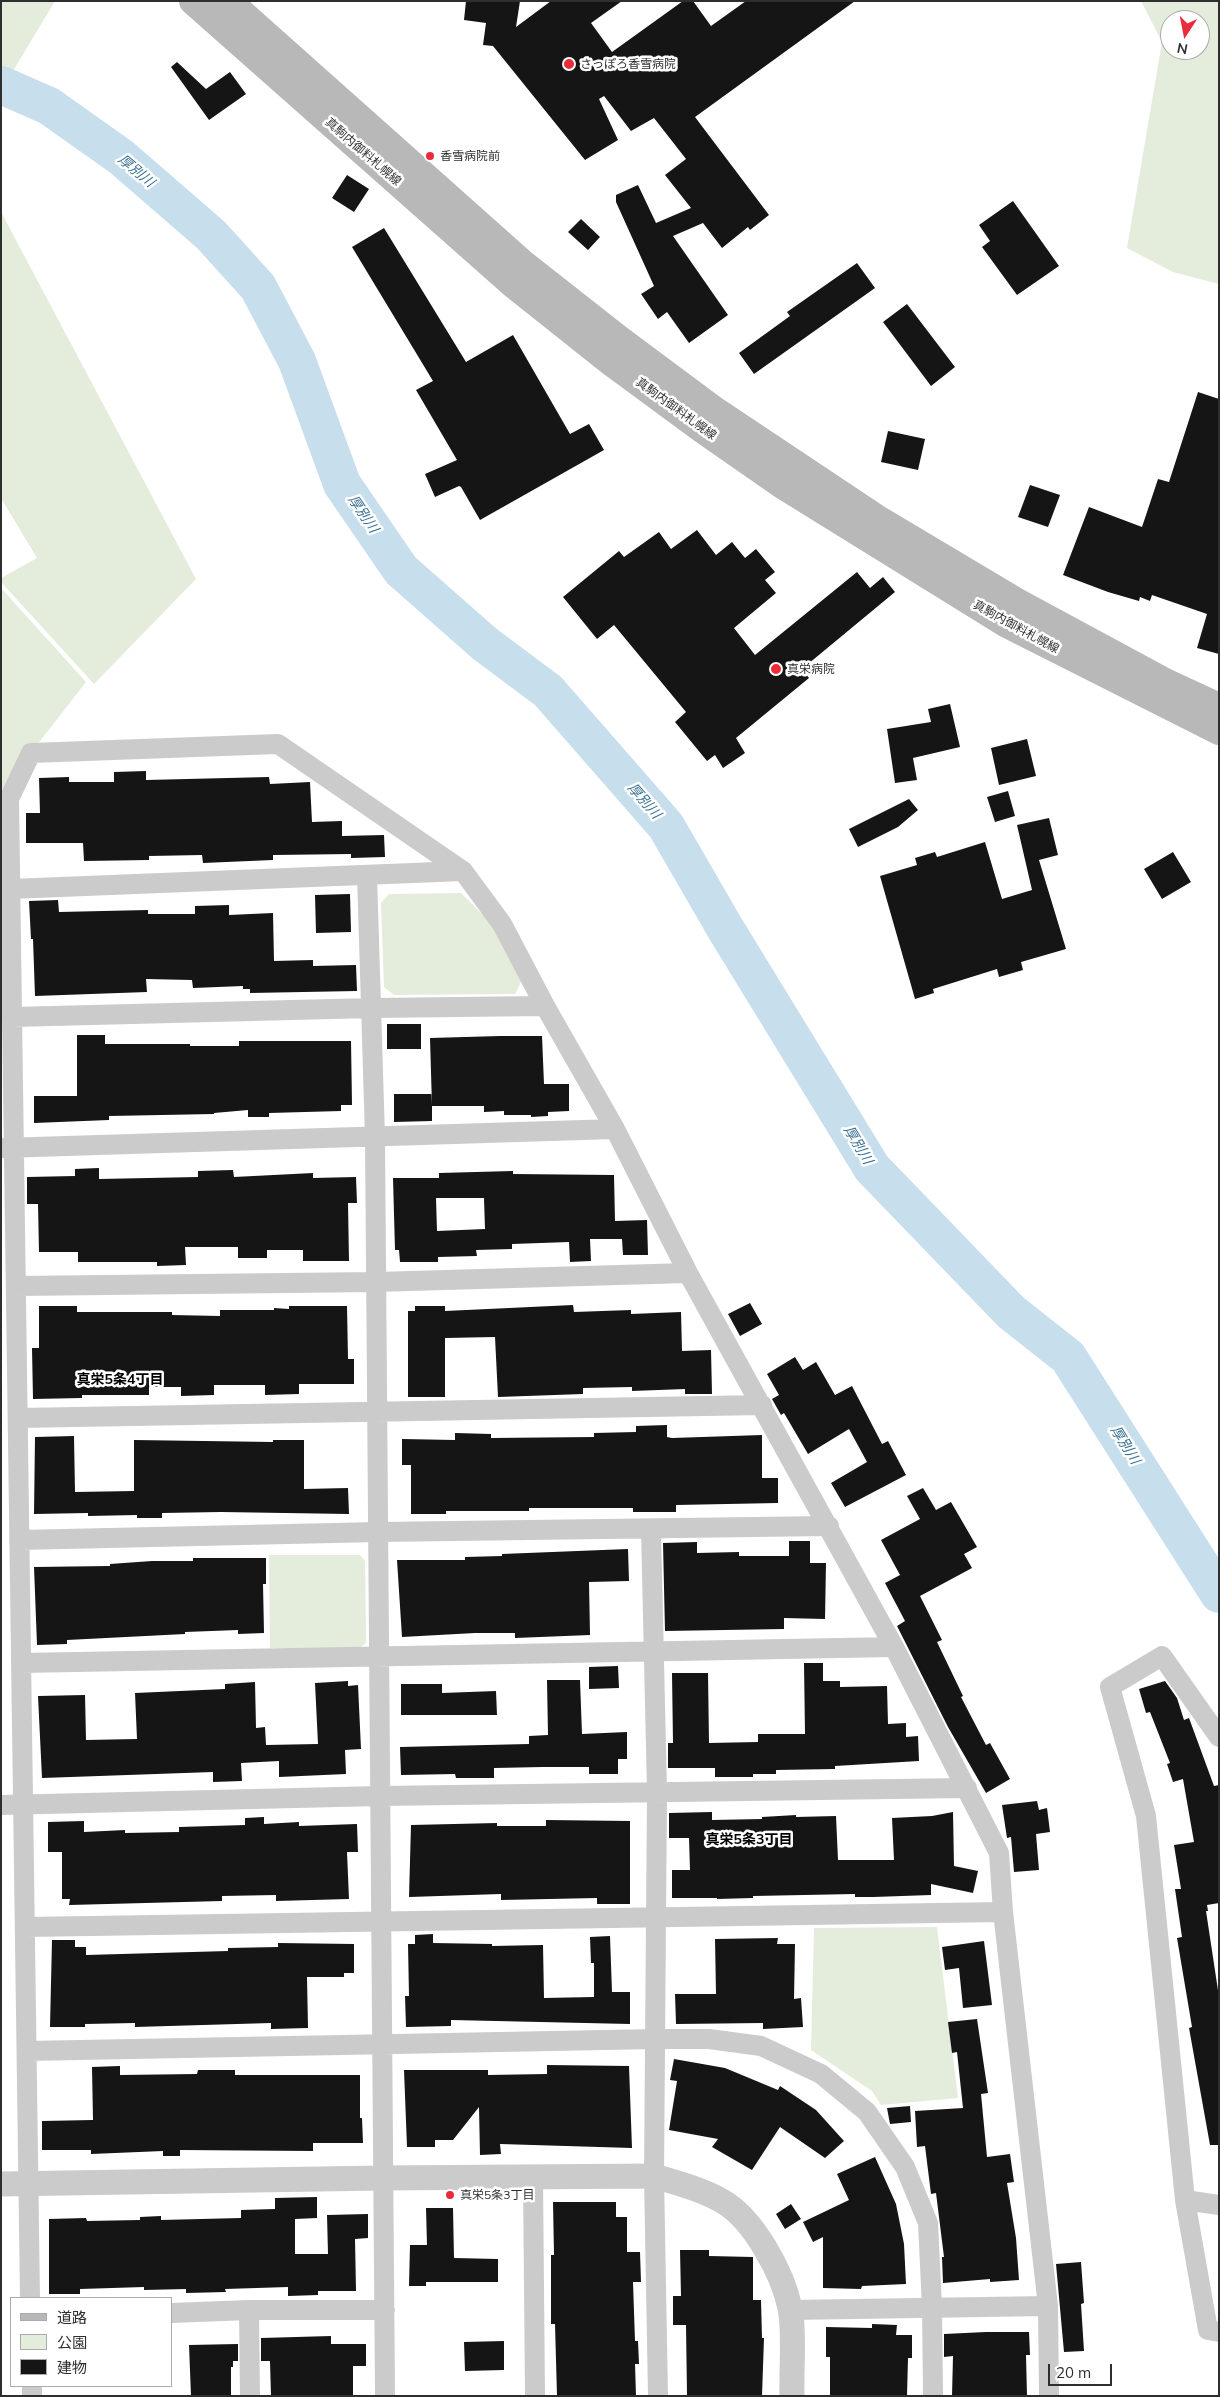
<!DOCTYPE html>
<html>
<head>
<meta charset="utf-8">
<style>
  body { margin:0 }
  #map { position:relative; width:1220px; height:2397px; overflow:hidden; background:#fff; font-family:Mulish,"Noto Sans JP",sans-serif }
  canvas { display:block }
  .frame { position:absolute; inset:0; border:2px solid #2e2e2e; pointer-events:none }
  .legend { position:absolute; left:10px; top:2297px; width:162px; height:90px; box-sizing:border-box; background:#fff; border:1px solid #ababab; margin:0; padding:6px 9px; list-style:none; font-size:15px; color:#2e2e2e }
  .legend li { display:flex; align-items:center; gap:10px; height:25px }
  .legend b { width:25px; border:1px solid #ababab }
  .north { position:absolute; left:1160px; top:10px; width:50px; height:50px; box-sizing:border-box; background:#fff; border:1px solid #ababab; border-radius:50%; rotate:191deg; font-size:14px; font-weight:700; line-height:20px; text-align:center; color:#2e2e2e }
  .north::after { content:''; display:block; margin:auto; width:18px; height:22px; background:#ea2b3c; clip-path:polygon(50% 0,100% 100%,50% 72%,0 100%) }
  .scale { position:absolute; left:1048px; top:2364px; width:64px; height:22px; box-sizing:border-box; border:2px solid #2e2e2e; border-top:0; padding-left:6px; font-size:15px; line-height:18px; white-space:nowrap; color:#2e2e2e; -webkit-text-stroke:4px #fff; paint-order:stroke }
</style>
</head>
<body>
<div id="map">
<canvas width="1220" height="2397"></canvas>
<div class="frame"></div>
<ul class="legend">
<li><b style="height:6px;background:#b8b8b8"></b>道路</li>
<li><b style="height:14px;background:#e4ecdb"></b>公園</li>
<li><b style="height:14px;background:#151515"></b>建物</li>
</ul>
<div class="north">N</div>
<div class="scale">20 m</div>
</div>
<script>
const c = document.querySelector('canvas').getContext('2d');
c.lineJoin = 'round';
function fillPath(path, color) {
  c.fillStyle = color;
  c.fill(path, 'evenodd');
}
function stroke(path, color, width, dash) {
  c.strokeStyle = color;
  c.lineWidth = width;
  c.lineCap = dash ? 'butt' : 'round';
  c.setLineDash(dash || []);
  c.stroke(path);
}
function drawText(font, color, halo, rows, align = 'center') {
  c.font = font + ' Mulish,"Noto Sans JP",sans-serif';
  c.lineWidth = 5;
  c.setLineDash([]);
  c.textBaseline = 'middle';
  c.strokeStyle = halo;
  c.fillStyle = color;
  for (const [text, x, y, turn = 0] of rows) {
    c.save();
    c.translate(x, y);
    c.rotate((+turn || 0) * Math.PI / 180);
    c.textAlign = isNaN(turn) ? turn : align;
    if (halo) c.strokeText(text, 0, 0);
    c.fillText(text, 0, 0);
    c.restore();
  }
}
const green = new Path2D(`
  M 1,1 L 55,1 L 1,91 Z
  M 1141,1 L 1219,1 L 1219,284 L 1173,272 L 1127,248 L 1162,42 ZM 1170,20 L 1200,20 L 1200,50 L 1170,50 Z
  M 1,212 L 196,579 L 94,684 L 1,582 L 1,578 L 37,558 L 1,498 Z
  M 1,588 L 86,682 L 1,791 Z
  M 461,893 L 496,928 L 523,978 L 515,994 L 394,995 L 384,987 L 381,903 L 389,894 Z
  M 269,1555 L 360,1555 L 365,1561 L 366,1643 L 358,1649 L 270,1648 Z
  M 937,1927 L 958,2098 L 881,2105 L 872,2091 L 811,2050 L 814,1928 Z`);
const river = new Path2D(`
  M 1,85 L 49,106 L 121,157 L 211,235 L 258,287 L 297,361 L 342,484 L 401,570 L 485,644 L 548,691 L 666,826 L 725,928 L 872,1168 L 1011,1312 L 1068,1357 L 1219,1594`);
const building = new Path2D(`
  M 466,1 L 520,1 L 516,27 L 551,1 L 622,1 L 591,23 L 612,52 L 683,1 L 693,1 L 711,26 L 746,1 L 855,1 L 695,117 L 769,215 L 750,230 L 748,227 L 722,248 L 703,223 L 673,236 L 728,315 L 689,343 L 667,312 L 658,319 L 641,294 L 654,286 L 616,202 L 616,195 L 638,185 L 656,223 L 691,208 L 665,175 L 686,159 L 654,118 L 631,131 L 604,96 L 599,99 L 618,140 L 585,160 L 493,46 L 483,45 L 486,23 L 464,20 Z
  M 177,62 L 206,89 L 230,72 L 246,94 L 209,120 L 171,67 Z
  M 347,175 L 369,189 L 354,212 L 332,198 Z
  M 1013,201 L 1059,266 L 1017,295 L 982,247 L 990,241 L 979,225 Z
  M 581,219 L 600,237 L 588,250 L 568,232 Z
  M 384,228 L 466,362 L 513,335 L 570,434 L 589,424 L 604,450 L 480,520 L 461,487 L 459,486 L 435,497 L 425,474 L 457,460 L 416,390 L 433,381 L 352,247 Z
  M 857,263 L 875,288 L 754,374 L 739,353 L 790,316 L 787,312 Z
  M 907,304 L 955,367 L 931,386 L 883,322 Z
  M 1198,392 L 1219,399 L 1219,654 L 1197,648 L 1207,614 L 1152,595 L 1150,601 L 1140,597 L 1139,601 L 1108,592 L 1063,575 L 1089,507 L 1142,527 L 1158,479 L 1169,482 Z
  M 888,431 L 925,439 L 918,470 L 881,462 Z
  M 1030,485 L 1060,495 L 1048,527 L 1018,517 Z
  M 697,530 L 716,555 L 732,542 L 745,558 L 756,549 L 775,572 L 765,580 L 776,593 L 734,628 L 755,655 L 857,572 L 870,588 L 883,577 L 895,592 L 802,669 L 809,678 L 736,738 L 745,753 L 723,768 L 715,755 L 707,761 L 675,722 L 686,712 L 614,625 L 597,639 L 563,597 L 619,551 L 624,557 L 659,532 L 671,549 Z
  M 950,704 L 960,747 L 913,758 L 917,780 L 895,783 L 887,729 L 931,722 L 928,709 Z
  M 1027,739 L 1036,776 L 999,785 L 991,748 Z
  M 146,771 L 146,780 L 269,777 L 270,784 L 310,782 L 312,822 L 342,821 L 342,836 L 384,835 L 385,857 L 351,858 L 351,854 L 273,855 L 273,860 L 203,863 L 202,855 L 149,856 L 149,860 L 84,861 L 83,843 L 26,843 L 26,813 L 40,813 L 39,778 L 69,777 L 69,782 L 114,782 L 114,772 Z
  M 1008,791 L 1015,816 L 995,822 L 987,797 Z
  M 909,799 L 918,810 L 898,827 L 858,847 L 849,829 Z
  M 1049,818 L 1058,855 L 1039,860 L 1066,949 L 1021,962 L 1023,970 L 999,977 L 997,969 L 933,989 L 934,993 L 915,999 L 880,876 L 917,865 L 915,858 L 935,852 L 937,857 L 985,842 L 1002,899 L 1032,890 L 1017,825 Z
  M 1173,852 L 1191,882 L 1162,899 L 1144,869 Z
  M 350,894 L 351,932 L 316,933 L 315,895 Z
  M 58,900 L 59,912 L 148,910 L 148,914 L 195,914 L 195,906 L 229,905 L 229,915 L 273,913 L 274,961 L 313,960 L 313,966 L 356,965 L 357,991 L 250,993 L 250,989 L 243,989 L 243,986 L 193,988 L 192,980 L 146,979 L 147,992 L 35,996 L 33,939 L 31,939 L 29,901 Z
  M 387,1024 L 421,1024 L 421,1049 L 387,1049 Z
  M 77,1035 L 105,1035 L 105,1044 L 190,1044 L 190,1046 L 239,1046 L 239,1041 L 351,1041 L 352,1105 L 341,1105 L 341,1111 L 269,1113 L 269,1117 L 248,1117 L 248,1110 L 214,1113 L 214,1114 L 109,1116 L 109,1120 L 34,1123 L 34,1096 L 77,1096 Z
  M 500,1036 L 542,1036 L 544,1084 L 569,1084 L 569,1111 L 548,1112 L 548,1116 L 531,1117 L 531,1115 L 504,1115 L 504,1111 L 484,1112 L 484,1106 L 432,1106 L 430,1038 Z
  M 394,1094 L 432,1094 L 432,1121 L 394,1122 Z
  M 99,1168 L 99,1179 L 198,1177 L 198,1171 L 233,1170 L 234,1177 L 313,1173 L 313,1178 L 356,1177 L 357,1203 L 348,1203 L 349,1261 L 303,1261 L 303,1250 L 267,1250 L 267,1258 L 238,1258 L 238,1247 L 185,1247 L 186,1265 L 157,1266 L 157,1262 L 78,1262 L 78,1252 L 39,1252 L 38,1204 L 27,1204 L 27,1177 L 75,1176 L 75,1169 Z
  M 513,1171 L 513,1174 L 614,1175 L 615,1221 L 647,1220 L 648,1255 L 623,1255 L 622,1239 L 590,1239 L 591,1261 L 570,1262 L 569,1242 L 512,1244 L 512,1249 L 476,1250 L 477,1256 L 438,1257 L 438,1262 L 400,1262 L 399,1250 L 395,1250 L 393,1178 L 439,1178 L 439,1173 ZM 436,1198 L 484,1198 L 485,1229 L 437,1231 Z
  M 750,1303 L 762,1324 L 740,1336 L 728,1314 Z
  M 573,1305 L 574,1312 L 631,1310 L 631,1314 L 681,1312 L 682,1351 L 711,1350 L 712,1394 L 685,1394 L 685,1389 L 632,1391 L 632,1387 L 583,1388 L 583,1394 L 498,1397 L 495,1337 L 445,1338 L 445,1397 L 408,1397 L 408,1311 L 415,1311 L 415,1306 L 445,1306 L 445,1311 Z
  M 39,1306 L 77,1306 L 77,1312 L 172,1312 L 172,1315 L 220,1316 L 220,1310 L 274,1310 L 274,1308 L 289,1309 L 289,1306 L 347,1306 L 348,1359 L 354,1359 L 354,1384 L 299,1384 L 299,1394 L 265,1395 L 265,1385 L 214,1385 L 214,1395 L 181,1396 L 181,1387 L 149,1387 L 149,1395 L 82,1395 L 82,1398 L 33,1399 L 32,1348 L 39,1348 Z
  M 795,1357 L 803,1370 L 816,1362 L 835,1395 L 852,1386 L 882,1444 L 888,1441 L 906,1475 L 845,1507 L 831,1483 L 867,1462 L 849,1429 L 808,1454 L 784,1413 L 781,1415 L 772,1399 L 779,1395 L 767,1374 Z
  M 667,1425 L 667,1437 L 672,1438 L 762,1435 L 762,1478 L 778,1478 L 778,1503 L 676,1505 L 676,1512 L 633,1512 L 633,1508 L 529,1508 L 529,1511 L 446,1511 L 446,1514 L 411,1514 L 411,1465 L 402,1465 L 402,1439 L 455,1440 L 455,1433 L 491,1434 L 491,1438 L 594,1437 L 594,1433 L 636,1432 L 636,1426 Z
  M 74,1436 L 75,1492 L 134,1491 L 134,1440 L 273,1442 L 273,1440 L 304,1440 L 304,1489 L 348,1488 L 349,1514 L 221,1512 L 162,1513 L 162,1518 L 137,1518 L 137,1515 L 88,1516 L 88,1513 L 34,1514 L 35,1437 Z
  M 923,1488 L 936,1510 L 951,1502 L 977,1547 L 964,1554 L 972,1568 L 920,1596 L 942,1640 L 937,1642 L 963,1696 L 961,1697 L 986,1745 L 990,1743 L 1010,1779 L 986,1793 L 948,1727 L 897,1626 L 905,1621 L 885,1583 L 900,1575 L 881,1540 L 920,1519 L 907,1496 Z
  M 789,1541 L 810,1541 L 810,1563 L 826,1563 L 825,1619 L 784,1618 L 784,1629 L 665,1631 L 663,1543 L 697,1542 L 697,1553 L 739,1552 L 739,1556 L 789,1556 Z
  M 628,1549 L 629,1581 L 589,1582 L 590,1635 L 515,1638 L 515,1633 L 475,1633 L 402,1637 L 397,1560 L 465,1560 L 465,1557 L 502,1556 L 502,1554 Z
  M 193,1558 L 266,1558 L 266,1584 L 263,1584 L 264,1633 L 238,1634 L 238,1630 L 185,1632 L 185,1634 L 67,1640 L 67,1644 L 37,1645 L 34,1567 L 110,1566 L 110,1564 L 152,1561 L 193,1561 Z
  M 804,1663 L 823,1663 L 823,1681 L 840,1681 L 840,1687 L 887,1686 L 888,1724 L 906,1723 L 906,1737 L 918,1736 L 919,1761 L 835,1766 L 835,1769 L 776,1770 L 776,1774 L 753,1774 L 753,1777 L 715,1777 L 715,1768 L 668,1768 L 668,1743 L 673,1743 L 672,1673 L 708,1673 L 709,1743 L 758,1742 L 758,1734 L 805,1734 Z
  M 618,1666 L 619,1688 L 589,1689 L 589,1667 Z
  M 547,1680 L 580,1680 L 582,1734 L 627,1732 L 627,1759 L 618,1759 L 618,1774 L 589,1774 L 589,1767 L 543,1767 L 494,1768 L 494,1778 L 456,1778 L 455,1774 L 401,1775 L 400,1747 L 529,1744 L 529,1736 L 548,1735 Z
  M 348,1681 L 348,1686 L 358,1685 L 361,1749 L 345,1750 L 346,1774 L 279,1777 L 279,1761 L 241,1763 L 242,1781 L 213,1782 L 213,1772 L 42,1778 L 38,1696 L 85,1695 L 86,1740 L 137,1739 L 135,1693 L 225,1689 L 225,1684 L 255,1682 L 256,1728 L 265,1727 L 266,1745 L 318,1744 L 315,1683 Z
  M 1165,1681 L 1177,1698 L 1184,1720 L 1189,1718 L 1214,1786 L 1219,1785 L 1219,1903 L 1207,1905 L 1208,1911 L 1206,1911 L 1219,1997 L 1219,2145 L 1210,2145 L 1189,2028 L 1192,2027 L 1177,1938 L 1182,1937 L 1175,1889 L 1181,1889 L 1174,1845 L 1194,1842 L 1183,1779 L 1173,1782 L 1167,1764 L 1170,1763 L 1150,1712 L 1146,1713 L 1139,1689 Z
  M 401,1684 L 442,1684 L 442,1693 L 496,1691 L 497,1715 L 401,1715 Z
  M 1037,1801 L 1039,1810 L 1047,1808 L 1050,1832 L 1036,1834 L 1039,1870 L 1014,1872 L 1011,1837 L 1007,1838 L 1002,1805 Z
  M 712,1812 L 712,1820 L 762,1819 L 762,1817 L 796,1815 L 796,1817 L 836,1816 L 838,1860 L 894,1860 L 892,1818 L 932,1816 L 953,1812 L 954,1866 L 978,1871 L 973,1893 L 931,1884 L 931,1895 L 873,1897 L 855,1897 L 855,1894 L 753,1896 L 753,1898 L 717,1899 L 717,1898 L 672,1898 L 672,1870 L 690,1870 L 689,1838 L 669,1838 L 669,1813 Z
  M 264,1817 L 264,1824 L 299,1822 L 299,1826 L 357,1824 L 358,1852 L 347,1852 L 349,1899 L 276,1901 L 276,1895 L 222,1896 L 222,1901 L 69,1905 L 70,1899 L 62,1899 L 62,1852 L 48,1852 L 48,1822 L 84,1821 L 84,1832 L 125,1830 L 125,1833 L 179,1832 L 179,1827 L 245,1825 L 245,1818 Z
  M 546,1820 L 630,1821 L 630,1904 L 597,1904 L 597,1898 L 501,1900 L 501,1894 L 409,1897 L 411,1825 L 497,1823 L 497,1826 L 546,1826 Z
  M 433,1934 L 433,1943 L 492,1944 L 492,1946 L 543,1945 L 544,1998 L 594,1997 L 594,1963 L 591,1963 L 590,1937 L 610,1936 L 612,1992 L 630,1992 L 630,2024 L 451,2020 L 451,2026 L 406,2027 L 405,1996 L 409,1996 L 408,1944 L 415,1944 L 415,1935 Z
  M 778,1938 L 777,1944 L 795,1944 L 794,1999 L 801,1998 L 803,2027 L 763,2029 L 763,2023 L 676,2024 L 675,1994 L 716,1994 L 715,1939 Z
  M 52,1940 L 75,1940 L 75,1947 L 86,1947 L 86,1955 L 228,1951 L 228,1948 L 278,1947 L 278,1943 L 354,1944 L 354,1973 L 344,1973 L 344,1977 L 307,1977 L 308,2028 L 271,2029 L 271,2023 L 135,2027 L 135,2023 L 85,2024 L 85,2027 L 50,2027 Z
  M 984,1941 L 992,2005 L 963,2008 L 959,1968 L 945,1970 L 942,1947 Z
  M 977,2019 L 988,2093 L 981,2094 L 987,2157 L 1010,2154 L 1014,2182 L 1007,2183 L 1016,2238 L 1019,2280 L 990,2282 L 990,2279 L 943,2283 L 942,2257 L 944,2257 L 936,2193 L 931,2194 L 925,2146 L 917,2147 L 915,2111 L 963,2108 L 957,2052 L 952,2053 L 948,2022 Z
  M 674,2059 L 725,2068 L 778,2090 L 780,2086 L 816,2110 L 844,2141 L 825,2158 L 780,2127 L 752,2170 L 712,2147 L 718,2139 L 669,2130 L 677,2081 L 670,2080 Z
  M 547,2065 L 629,2066 L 632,2148 L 500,2144 L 501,2154 L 480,2155 L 479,2107 L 453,2140 L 435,2140 L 435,2147 L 407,2147 L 404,2070 L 488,2070 L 488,2075 L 547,2074 Z
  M 120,2066 L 120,2075 L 197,2074 L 198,2070 L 235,2070 L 235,2075 L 360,2075 L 360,2118 L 362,2118 L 363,2143 L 313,2143 L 313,2151 L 180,2150 L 180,2156 L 163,2156 L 163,2151 L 91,2154 L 91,2150 L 42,2150 L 42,2121 L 93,2120 L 92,2067 Z
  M 910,2106 L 911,2122 L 890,2124 L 887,2108 Z
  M 875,2157 L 896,2204 L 904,2244 L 906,2284 L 862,2286 L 861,2289 L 823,2288 L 823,2237 L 813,2242 L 803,2222 L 849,2200 L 837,2174 Z
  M 317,2197 L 317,2218 L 295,2219 L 295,2254 L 328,2254 L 327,2215 L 368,2214 L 368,2238 L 355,2239 L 356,2291 L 318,2291 L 318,2295 L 288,2296 L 288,2287 L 225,2289 L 226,2292 L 186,2293 L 186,2289 L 144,2290 L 144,2287 L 80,2289 L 80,2294 L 49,2294 L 49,2219 L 86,2218 L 87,2221 L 140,2220 L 140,2217 L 161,2216 L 161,2220 L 241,2218 L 241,2210 L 275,2209 L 275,2198 Z
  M 553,2202 L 616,2202 L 616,2217 L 627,2217 L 627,2252 L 640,2252 L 641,2282 L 633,2282 L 635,2341 L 638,2341 L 639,2364 L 635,2364 L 636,2396 L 557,2396 L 555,2324 L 551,2324 L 551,2255 L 554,2255 Z
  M 791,2204 L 801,2219 L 785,2229 L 776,2214 Z
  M 426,2208 L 453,2208 L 454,2258 L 498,2259 L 498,2282 L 426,2282 L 426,2286 L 409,2286 L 410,2245 L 427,2245 Z
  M 680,2250 L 709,2250 L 709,2256 L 753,2257 L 753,2300 L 761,2300 L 762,2338 L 764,2338 L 762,2396 L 687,2396 L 686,2325 L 673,2325 L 673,2296 L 681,2296 Z
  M 1081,2262 L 1084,2303 L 1081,2304 L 1084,2351 L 1064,2352 L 1056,2264 Z
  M 872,2324 L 897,2325 L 896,2335 L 912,2335 L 912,2358 L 908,2358 L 907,2396 L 830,2396 L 830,2357 L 826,2357 L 826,2327 L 872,2328 Z
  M 986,2332 L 1029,2332 L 1030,2355 L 1026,2355 L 1027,2396 L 952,2396 L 953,2356 L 944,2357 L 944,2334 Z
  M 331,2336 L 331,2344 L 366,2344 L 366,2366 L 353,2366 L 353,2396 L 271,2396 L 270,2361 L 261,2361 L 261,2338 Z
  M 504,2341 L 504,2370 L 465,2371 L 464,2342 Z
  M 238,2344 L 238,2361 L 233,2361 L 233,2367 L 231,2367 L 231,2396 L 191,2396 L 189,2345 Z`);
const minor = new Path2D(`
  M 367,875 L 375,1137 L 385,2396
  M 10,889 L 463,871
  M 12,1017 L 372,1008 L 545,1006
  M 2,1148 L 615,1129
  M 16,1286 L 376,1282 L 688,1273
  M 18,1418 L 762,1405
  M 651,1529 L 657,1792 L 654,2176 L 658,2396
  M 19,1540 L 378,1532 L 829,1526
  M 21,1663 L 894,1647
  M 1219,1737 L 1162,1656 L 1110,1687 L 1146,1816 L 1185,2200 L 1208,2330 L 1219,2332
  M 1,1805 L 380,1796 L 967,1788
  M 25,1927 L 1003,1912
  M 27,2051 L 657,2039 L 709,2039 L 761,2046 L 821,2074 L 867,2112 L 905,2167 L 928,2223 L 932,2307 L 933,2396
  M 533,2177 L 535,2396
  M 1185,2200 L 1219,2205
  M 30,2298 L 9,799 L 31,753 L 278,744 L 463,871 L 502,924 L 545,1006 L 615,1129 L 688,1273 L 894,1647 L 999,1853 L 1003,1912 L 1048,2306 L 1049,2396
  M 249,2310 L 250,2396
  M 790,2310 L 1048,2306
  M 171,2313 L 249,2310 L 385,2310
  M 32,2386 L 32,2396`);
const tertiary = new Path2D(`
  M 1,2184 L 383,2178 L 654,2176 C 677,2183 701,2189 722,2201 C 754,2219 783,2274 790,2308 C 795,2332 791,2370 792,2396`);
const secondary = new Path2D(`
  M 193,1 L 513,284 L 611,362 L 702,429 L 781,484 L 1007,624 L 1219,731
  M 228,1 L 522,263 L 620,340 L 714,410 L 876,518 L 1017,602 L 1167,683 L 1219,707`);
const markers = [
  [569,64,6,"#ea2b3c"],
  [430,156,5,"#ea2b3c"],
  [776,669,6,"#ea2b3c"],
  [450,2195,5,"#ea2b3c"]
];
const poiNames = [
  ["さっぽろ香雪病院",580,64],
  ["香雪病院前",440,156],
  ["真栄病院",787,669],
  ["真栄5条3丁目",460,2195]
];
const streetNames = [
  ["真駒内御料札幌線",363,152,41],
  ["真駒内御料札幌線",676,409,36],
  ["真駒内御料札幌線",1016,627,29]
];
const waterNames = [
  ["厚別川",136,171,40],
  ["厚別川",363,514,56],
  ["厚別川",644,801,49],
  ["厚別川",858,1145,59],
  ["厚別川",1125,1445,58]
];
const neighbourhoodNames = [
  ["真栄5条4丁目",120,1380],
  ["真栄5条3丁目",749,1840]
];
fillPath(green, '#e4ecdb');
stroke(river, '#c7deed', 38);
fillPath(building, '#151515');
stroke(minor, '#cbcbcb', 20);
stroke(tertiary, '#cbcbcb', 25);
stroke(secondary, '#b8b8b8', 28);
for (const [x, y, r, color] of markers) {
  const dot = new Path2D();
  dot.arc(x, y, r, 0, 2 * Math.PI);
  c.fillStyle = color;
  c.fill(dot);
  stroke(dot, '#fff', 2);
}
drawText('12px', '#2e2e2e', '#fff', poiNames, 'left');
drawText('12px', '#2e2e2e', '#fff', streetNames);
drawText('italic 14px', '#3a7293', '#fff', waterNames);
drawText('bold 14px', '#000', '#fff', neighbourhoodNames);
</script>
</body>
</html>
